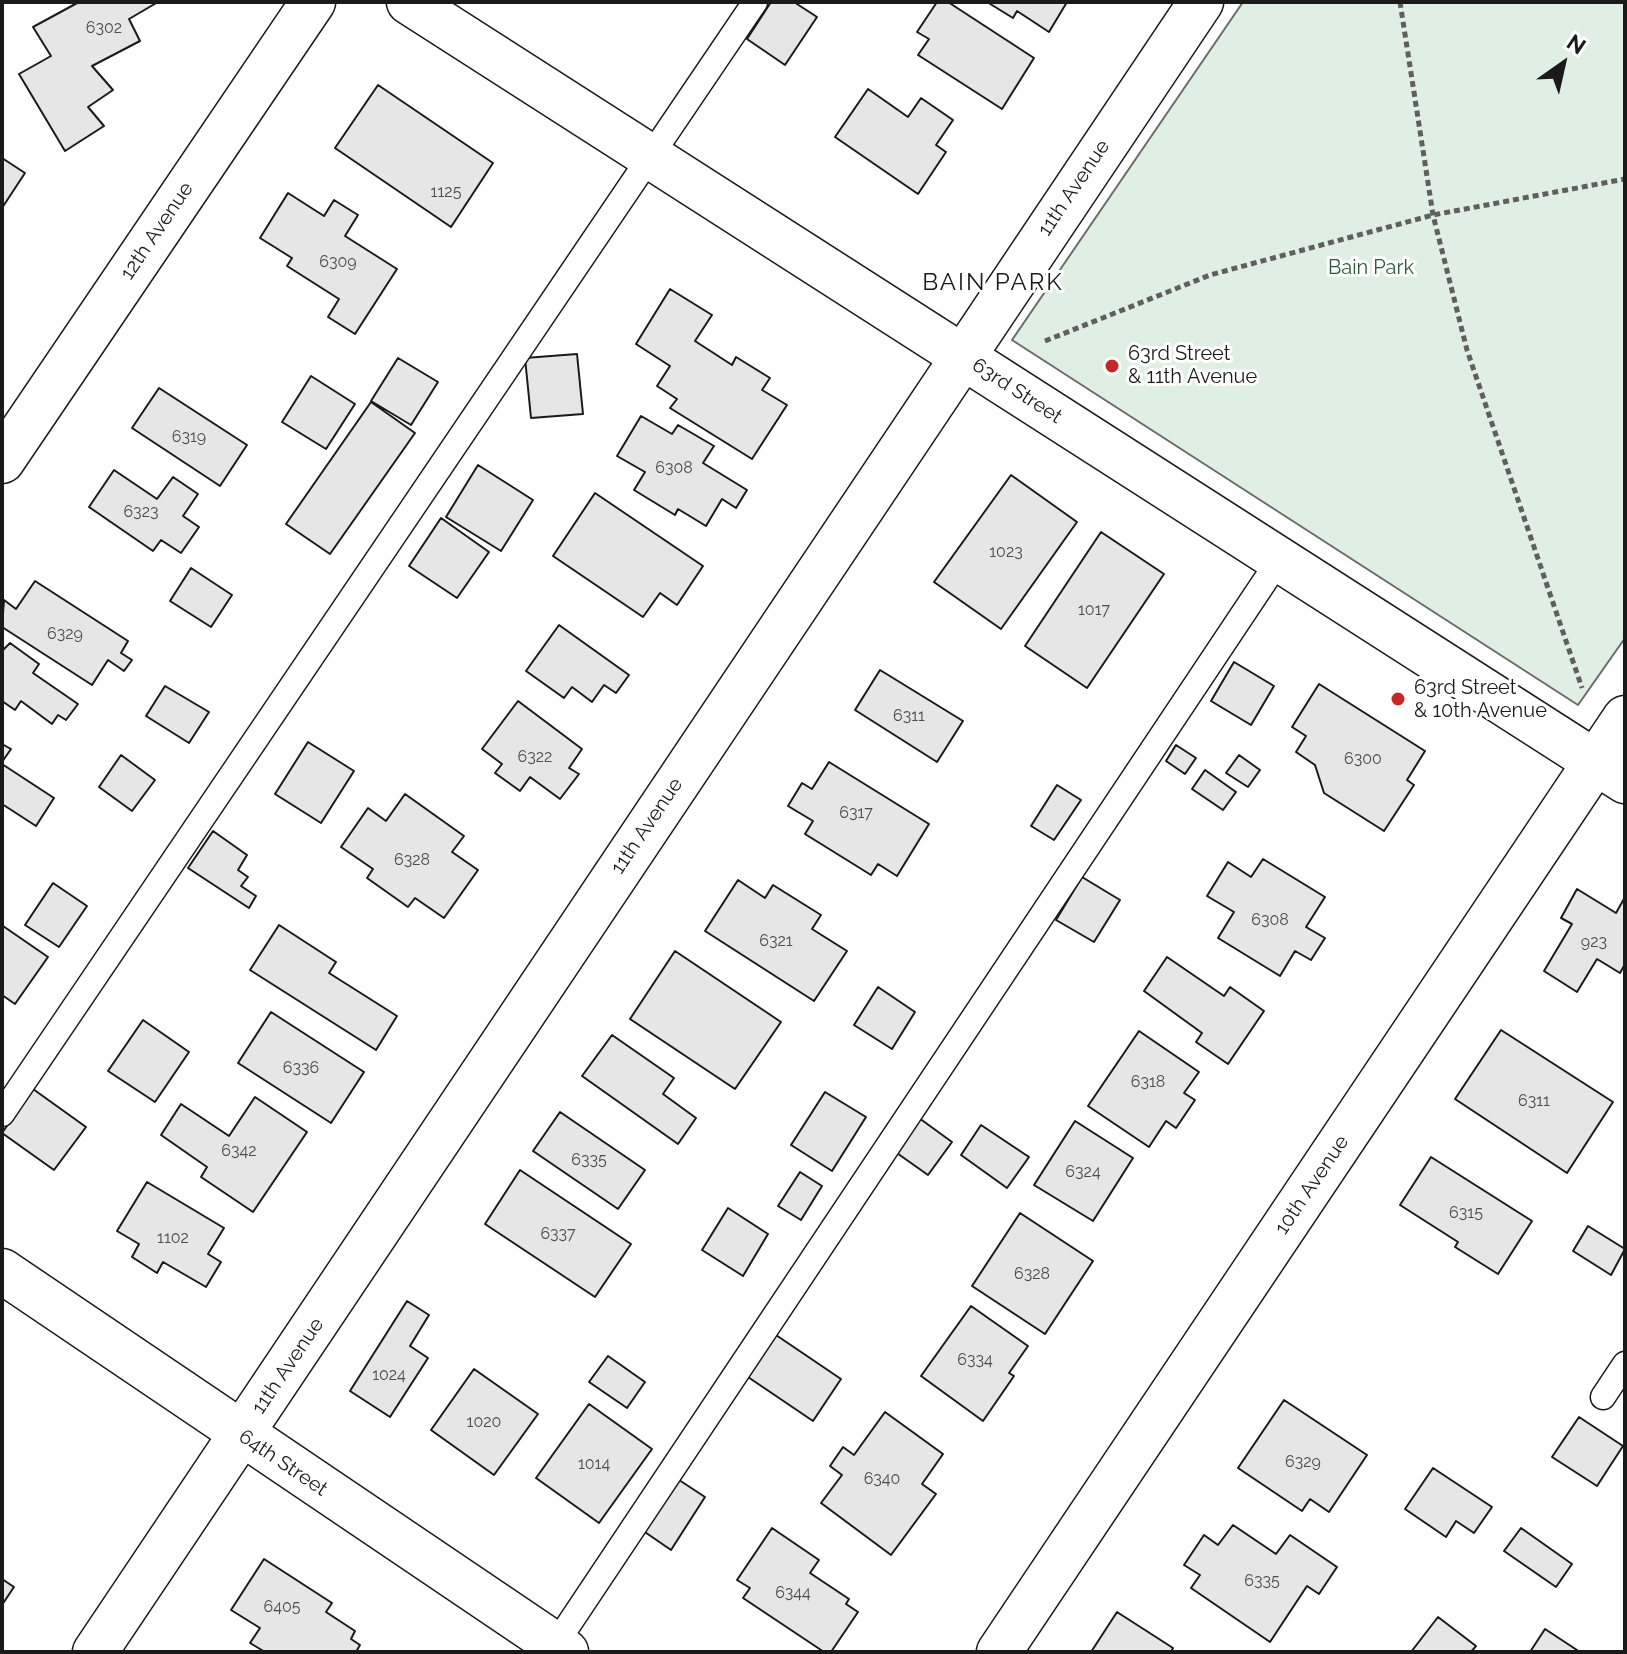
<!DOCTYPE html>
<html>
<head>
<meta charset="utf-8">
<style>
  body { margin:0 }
  #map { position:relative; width:1627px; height:1654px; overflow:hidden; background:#fff; font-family:Raleway,sans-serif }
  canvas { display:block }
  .frame { position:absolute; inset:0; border:4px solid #1a1a1a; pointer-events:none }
  .north { position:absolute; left:1523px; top:24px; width:80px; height:80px; -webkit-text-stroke:6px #fff; paint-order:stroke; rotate:34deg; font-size:22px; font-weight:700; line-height:32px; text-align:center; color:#1a1a1a }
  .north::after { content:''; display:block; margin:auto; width:28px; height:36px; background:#1a1a1a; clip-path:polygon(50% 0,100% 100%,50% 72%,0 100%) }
</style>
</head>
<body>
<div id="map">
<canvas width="1627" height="1654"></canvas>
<div class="frame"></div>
<div class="north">N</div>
</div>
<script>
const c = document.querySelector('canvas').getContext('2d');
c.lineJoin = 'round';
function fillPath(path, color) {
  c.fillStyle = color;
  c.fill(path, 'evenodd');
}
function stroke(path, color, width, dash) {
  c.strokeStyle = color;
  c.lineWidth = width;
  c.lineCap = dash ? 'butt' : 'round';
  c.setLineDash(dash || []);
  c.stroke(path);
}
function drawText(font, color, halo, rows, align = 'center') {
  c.font = font + ' Raleway,sans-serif';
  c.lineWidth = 6;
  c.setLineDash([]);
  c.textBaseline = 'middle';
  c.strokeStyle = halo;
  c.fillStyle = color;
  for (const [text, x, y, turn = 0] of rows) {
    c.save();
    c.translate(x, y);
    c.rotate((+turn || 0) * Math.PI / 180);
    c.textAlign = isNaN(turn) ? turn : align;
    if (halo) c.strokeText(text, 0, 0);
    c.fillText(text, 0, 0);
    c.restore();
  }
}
const green = new Path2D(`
  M 1243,2 L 1625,2 L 1625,638 L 1578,705 L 1012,340 Z`);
const building = new Path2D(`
  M 79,2 L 158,2 L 129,19 L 140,41 L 92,66 L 113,90 L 88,107 L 104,126 L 65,151 L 19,74 L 51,56 L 33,27 Z
  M 771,2 L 794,2 L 817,17 L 785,65 L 747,39 Z
  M 937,2 L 948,2 L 1034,58 L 1002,109 L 918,55 L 929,39 L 917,32 Z
  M 987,2 L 1067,2 L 1049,32 L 1017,11 L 1013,18 Z
  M 378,85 L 493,163 L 451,227 L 335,148 Z
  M 868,89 L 908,117 L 921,98 L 953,120 L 936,145 L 946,152 L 918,194 L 835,137 Z
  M 2,158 L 25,173 L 2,208 Z
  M 288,193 L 324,216 L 334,200 L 358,215 L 345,236 L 397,269 L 355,334 L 328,317 L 339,299 L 287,266 L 292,258 L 260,238 Z
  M 670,289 L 712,315 L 695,341 L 732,365 L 736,357 L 770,378 L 762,390 L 787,405 L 752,459 L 670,408 L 677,399 L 657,386 L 670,366 L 636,344 Z
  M 577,354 L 583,414 L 531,418 L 525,358 Z
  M 398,358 L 438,382 L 411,425 L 371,401 Z
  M 311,376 L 355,404 L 326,449 L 282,422 Z
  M 159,388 L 247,445 L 220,486 L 132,428 Z
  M 371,402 L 415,433 L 330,554 L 286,524 Z
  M 641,416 L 672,434 L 678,425 L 714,446 L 703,463 L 747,490 L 736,508 L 722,499 L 706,526 L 678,509 L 675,515 L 634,490 L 645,472 L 617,456 Z
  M 478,465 L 533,500 L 501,551 L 446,517 Z
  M 114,470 L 157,499 L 173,477 L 198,494 L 183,516 L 199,527 L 181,553 L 161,540 L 153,551 L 89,507 Z
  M 1011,475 L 1077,522 L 1001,629 L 934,582 Z
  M 595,493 L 703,566 L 677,605 L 660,593 L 643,617 L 553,556 Z
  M 441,518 L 489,552 L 457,598 L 409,566 Z
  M 1101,532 L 1164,574 L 1087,688 L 1025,646 Z
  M 191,568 L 232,595 L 211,627 L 170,601 Z
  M 35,581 L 128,641 L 121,653 L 132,660 L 124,671 L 108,660 L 92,685 L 2,627 L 4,600 L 16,609 Z
  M 559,625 L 629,675 L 616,693 L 604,685 L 592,702 L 572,687 L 564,698 L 526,671 Z
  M 10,643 L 39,664 L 33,673 L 78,704 L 66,720 L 58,715 L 52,724 L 21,701 L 15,710 L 2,701 L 2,651 Z
  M 1234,662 L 1274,686 L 1251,725 L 1211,701 Z
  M 880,670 L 963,721 L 937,762 L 855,710 Z
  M 1319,684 L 1425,751 L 1407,780 L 1414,785 L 1384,831 L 1324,793 L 1315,765 L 1296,752 L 1306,736 L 1292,727 Z
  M 165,686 L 209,712 L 189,743 L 146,716 Z
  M 518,701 L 582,749 L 569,768 L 579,774 L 560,799 L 530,777 L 520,791 L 495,773 L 502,764 L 482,749 Z
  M 308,742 L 354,771 L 321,823 L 275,794 Z
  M 2,744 L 11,749 L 2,762 Z
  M 1176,745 L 1196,758 L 1185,774 L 1166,761 Z
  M 121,755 L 155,780 L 132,811 L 99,787 Z
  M 1239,755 L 1260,770 L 1248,787 L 1226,773 Z
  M 829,762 L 929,824 L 897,876 L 878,864 L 871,875 L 805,834 L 813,821 L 788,806 L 802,783 L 812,789 Z
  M 2,764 L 54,798 L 36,826 L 2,804 Z
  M 1205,770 L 1236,792 L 1223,810 L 1192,789 Z
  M 1057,785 L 1081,800 L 1054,840 L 1031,826 Z
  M 405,794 L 464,836 L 452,852 L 478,870 L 444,918 L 415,898 L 408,907 L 367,878 L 373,869 L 341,847 L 368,808 L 386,821 Z
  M 213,831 L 247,855 L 238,870 L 248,877 L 241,886 L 256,896 L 249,908 L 188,868 Z
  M 1263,859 L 1325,897 L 1306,927 L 1325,938 L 1311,960 L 1295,951 L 1280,976 L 1218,938 L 1234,912 L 1207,896 L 1228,862 L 1251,877 Z
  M 1082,877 L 1120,900 L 1094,942 L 1056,920 Z
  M 738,880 L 765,898 L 773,885 L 821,915 L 812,929 L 847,951 L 814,1001 L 705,931 Z
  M 53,883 L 87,906 L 59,947 L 25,925 Z
  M 1577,889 L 1616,913 L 1625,897 L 1625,964 L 1620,973 L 1597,959 L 1577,992 L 1544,971 L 1572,924 L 1561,918 Z
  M 279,925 L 336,962 L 329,973 L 397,1016 L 376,1050 L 250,970 Z
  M 3,926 L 48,957 L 15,1004 L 2,995 Z
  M 675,951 L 781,1022 L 735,1089 L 630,1019 Z
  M 1167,957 L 1224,996 L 1230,987 L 1264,1011 L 1228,1064 L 1196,1042 L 1202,1033 L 1144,991 Z
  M 878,987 L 915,1012 L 892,1049 L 854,1025 Z
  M 271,1012 L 364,1072 L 331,1123 L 238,1063 Z
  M 143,1020 L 189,1052 L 155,1102 L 108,1071 Z
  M 1501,1030 L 1613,1102 L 1567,1173 L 1455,1099 Z
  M 1139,1031 L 1199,1072 L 1184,1093 L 1195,1100 L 1176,1128 L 1166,1121 L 1149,1147 L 1088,1106 Z
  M 612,1035 L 674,1078 L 663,1094 L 696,1118 L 678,1144 L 582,1076 Z
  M 33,1089 L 86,1127 L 54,1170 L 2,1133 Z
  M 825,1092 L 866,1117 L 832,1171 L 791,1145 Z
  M 255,1097 L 307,1132 L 253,1212 L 201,1177 L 207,1167 L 161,1135 L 181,1104 L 229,1136 Z
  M 560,1112 L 645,1170 L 618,1209 L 533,1151 Z
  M 919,1118 L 952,1142 L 928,1175 L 894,1151 Z
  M 1075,1121 L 1133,1158 L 1093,1221 L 1034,1185 Z
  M 981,1125 L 1029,1157 L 1007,1188 L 961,1155 Z
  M 1431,1157 L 1532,1221 L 1498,1274 L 1455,1247 L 1458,1242 L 1400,1205 Z
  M 520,1170 L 631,1244 L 595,1297 L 485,1224 Z
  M 800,1172 L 822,1186 L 801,1220 L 778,1206 Z
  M 147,1182 L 224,1228 L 208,1254 L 221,1262 L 206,1287 L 163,1262 L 157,1273 L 132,1257 L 139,1244 L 117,1231 Z
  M 728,1208 L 768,1234 L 743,1276 L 702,1250 Z
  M 1020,1213 L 1093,1261 L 1045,1334 L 972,1286 Z
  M 1588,1226 L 1625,1249 L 1611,1275 L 1573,1251 Z
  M 407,1301 L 429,1315 L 410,1346 L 428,1358 L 390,1417 L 350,1391 Z
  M 971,1306 L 1028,1346 L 1009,1373 L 1014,1376 L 983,1421 L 921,1376 Z
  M 773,1333 L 841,1379 L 813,1421 L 745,1375 Z
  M 608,1356 L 645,1382 L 627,1408 L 589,1382 Z
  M 474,1369 L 538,1414 L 494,1475 L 431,1430 Z
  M 1284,1400 L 1367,1455 L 1329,1512 L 1310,1499 L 1302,1511 L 1238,1468 Z
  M 589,1404 L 652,1449 L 599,1523 L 536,1478 Z
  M 885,1412 L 943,1454 L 922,1484 L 936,1494 L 891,1555 L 821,1503 L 842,1475 L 830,1466 L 843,1447 L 854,1455 Z
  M 1579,1417 L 1623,1446 L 1597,1486 L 1552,1457 Z
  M 1433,1468 L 1492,1507 L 1474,1533 L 1456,1521 L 1446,1537 L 1405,1509 Z
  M 673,1476 L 705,1497 L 671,1550 L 639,1528 Z
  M 1233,1525 L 1276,1554 L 1290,1535 L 1337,1567 L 1319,1594 L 1307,1586 L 1270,1642 L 1191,1588 L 1200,1575 L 1184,1565 L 1204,1535 L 1218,1545 Z
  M 772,1528 L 819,1560 L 810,1573 L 849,1599 L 846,1604 L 858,1612 L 831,1652 L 824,1652 L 743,1598 L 750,1588 L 737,1580 Z
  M 1521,1528 L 1572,1564 L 1556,1587 L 1504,1551 Z
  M 264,1559 L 332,1603 L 326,1612 L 355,1631 L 351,1639 L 360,1645 L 356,1652 L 265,1652 L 250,1643 L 260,1628 L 231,1610 Z
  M 2,1579 L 14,1587 L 2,1605 Z
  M 1117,1612 L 1173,1648 L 1171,1652 L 1091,1652 Z
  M 1438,1617 L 1476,1646 L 1471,1652 L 1411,1652 Z
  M 1545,1629 L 1580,1652 L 1530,1652 Z`);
const path = new Path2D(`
  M 1400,2 L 1433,215 L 1467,350 L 1582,688
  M 1045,341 L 1210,275 L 1433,215 L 1625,179`);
const service = new Path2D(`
  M 2,1114 L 755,2
  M 1603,1397 L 1625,1364
  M 555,1645 L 1279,560`);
const minor = new Path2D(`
  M 2,461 L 313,2
  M 2,1271 L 566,1652
  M 95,1652 L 1201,2
  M 999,1652 L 1625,718`);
const primary = new Path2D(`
  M 409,2 L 1625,781`);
const markers = [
  [1112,366,8,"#c62828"],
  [1398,699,8,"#c62828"]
];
const numberNames = [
  ["6302",104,28],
  ["1125",446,192],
  ["6309",338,262],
  ["6319",189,437],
  ["6308",674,468],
  ["6323",141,512],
  ["1023",1006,552],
  ["1017",1094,610],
  ["6329",65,634],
  ["6311",909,716],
  ["6322",535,757],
  ["6300",1363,759],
  ["6317",856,813],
  ["6328",412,860],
  ["6308",1270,920],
  ["6321",776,941],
  ["923",1594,942],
  ["6336",301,1068],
  ["6318",1148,1082],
  ["6311",1534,1101],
  ["6342",239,1151],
  ["6335",589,1160],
  ["6324",1083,1172],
  ["6315",1466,1213],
  ["6337",558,1234],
  ["1102",173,1238],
  ["6328",1032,1274],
  ["6334",975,1360],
  ["1024",389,1375],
  ["1020",484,1422],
  ["6329",1303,1462],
  ["1014",594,1464],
  ["6340",882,1479],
  ["6335",1262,1581],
  ["6344",793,1593],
  ["6405",282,1607]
];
const streetNames = [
  ["11th Avenue",1074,188,-56],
  ["12th Avenue",157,231,-56],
  ["63rd Street",1017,391,33],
  ["11th Avenue",647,826,-56],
  ["10th Avenue",1312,1185,-56],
  ["11th Avenue",288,1366,-56],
  ["64th Street",283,1463,34]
];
const parkNames = [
  ["Bain Park",1371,268]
];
const poiNames = [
  ["63rd Street",1128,354],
  ["& 11th Avenue",1128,377],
  ["63rd Street",1414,688],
  ["& 10th Avenue",1414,711]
];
const quarterNames = [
  ["BAIN PARK",993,283]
];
fillPath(green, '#e0efe3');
stroke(green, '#6a6a6a', 2);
fillPath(building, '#e6e6e6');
stroke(building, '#1a1a1a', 2);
stroke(service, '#1a1a1a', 27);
stroke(minor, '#1a1a1a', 47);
stroke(primary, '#1a1a1a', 47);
stroke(path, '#5f5f5f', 5, [6, 4]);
stroke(service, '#fff', 24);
stroke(minor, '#fff', 44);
stroke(primary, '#fff', 44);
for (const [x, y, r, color] of markers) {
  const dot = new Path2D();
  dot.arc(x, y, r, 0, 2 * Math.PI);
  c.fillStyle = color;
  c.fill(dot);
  stroke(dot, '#fff', 3);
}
drawText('16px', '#4d4d4d', null, numberNames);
drawText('20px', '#1a1a1a', '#fff', streetNames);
drawText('20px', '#2b5a34', '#fff', parkNames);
drawText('20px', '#1a1a1a', '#fff', poiNames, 'left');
c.letterSpacing = '2px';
drawText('24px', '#1a1a1a', '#fff', quarterNames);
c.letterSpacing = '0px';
</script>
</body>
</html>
